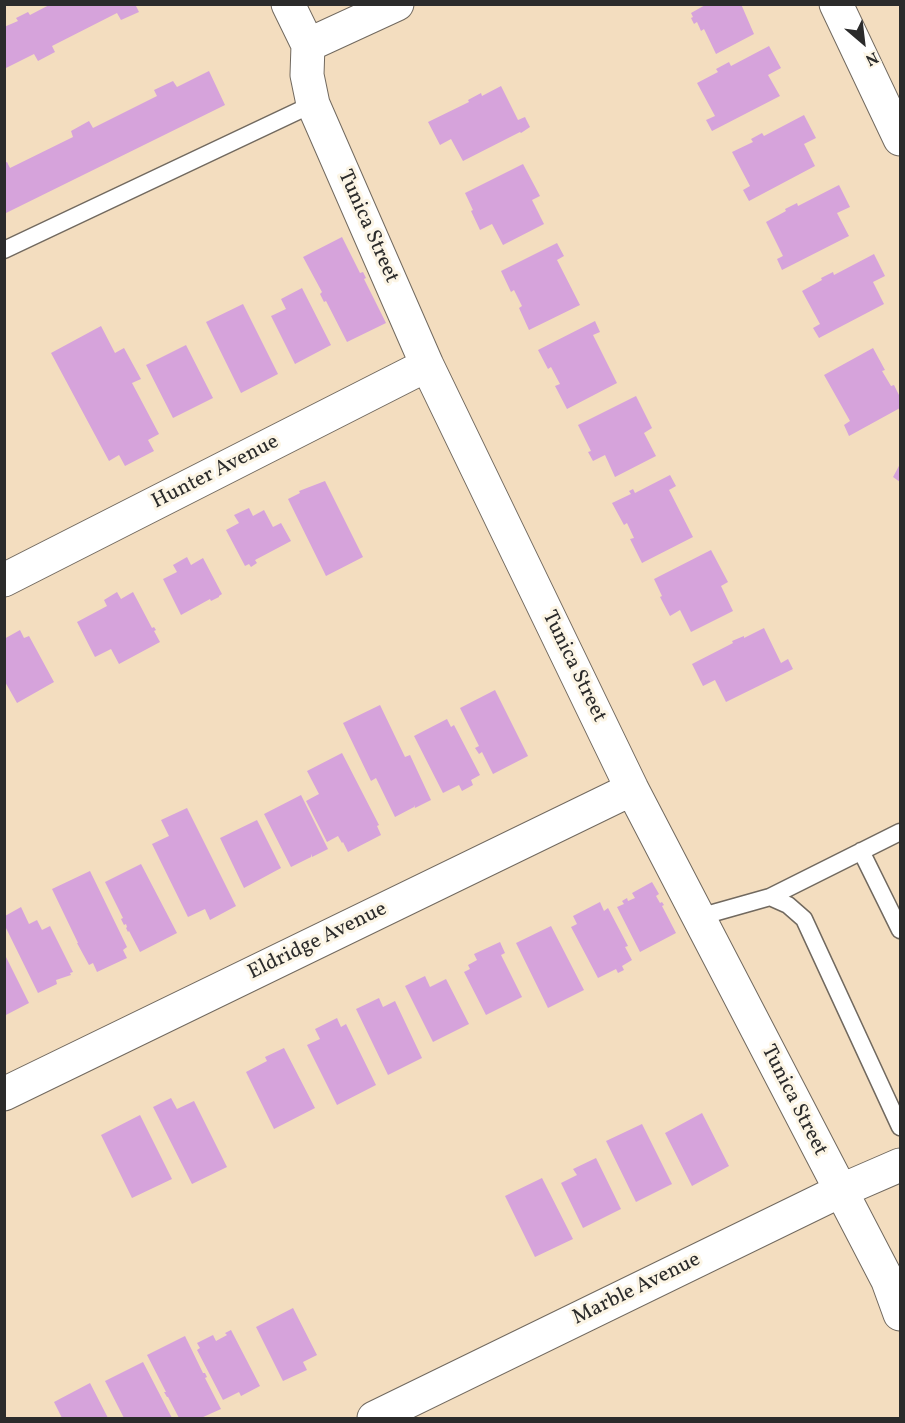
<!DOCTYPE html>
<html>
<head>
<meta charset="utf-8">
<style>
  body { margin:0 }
  #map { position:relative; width:905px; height:1423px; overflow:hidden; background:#f3ddbf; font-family:Vollkorn,serif }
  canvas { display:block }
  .frame { position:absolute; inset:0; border:6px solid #2b2b2b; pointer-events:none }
  .north { position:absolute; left:833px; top:12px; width:60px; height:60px; -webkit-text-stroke:4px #fcf5e5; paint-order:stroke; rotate:152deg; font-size:16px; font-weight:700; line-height:24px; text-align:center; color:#2b2b2b }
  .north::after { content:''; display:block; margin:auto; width:21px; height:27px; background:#2b2b2b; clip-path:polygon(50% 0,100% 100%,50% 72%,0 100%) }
</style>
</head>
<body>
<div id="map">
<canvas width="905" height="1423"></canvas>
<div class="frame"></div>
<div class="north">N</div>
</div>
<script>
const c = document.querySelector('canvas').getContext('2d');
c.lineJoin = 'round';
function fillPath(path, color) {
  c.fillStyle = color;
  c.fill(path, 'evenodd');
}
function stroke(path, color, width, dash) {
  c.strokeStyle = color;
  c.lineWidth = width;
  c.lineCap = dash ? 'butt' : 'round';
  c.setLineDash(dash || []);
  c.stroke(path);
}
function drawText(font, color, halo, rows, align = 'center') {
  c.font = font + ' Vollkorn,serif';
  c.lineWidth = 6;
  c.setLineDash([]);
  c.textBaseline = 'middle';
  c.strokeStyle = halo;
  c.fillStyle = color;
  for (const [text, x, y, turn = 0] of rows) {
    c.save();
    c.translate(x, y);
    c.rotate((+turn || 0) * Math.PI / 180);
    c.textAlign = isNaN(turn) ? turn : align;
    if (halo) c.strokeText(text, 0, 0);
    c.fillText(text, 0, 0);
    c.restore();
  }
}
const building = new Path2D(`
  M 51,4 L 135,4 L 139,12 L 121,20 L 117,13 L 52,46 L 55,52 L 38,61 L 34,54 L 4,69 L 4,27 L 18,21 L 16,18 L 28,12 L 30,15 Z
  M 707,4 L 741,4 L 754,34 L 716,54 L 704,29 L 701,31 L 697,22 L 694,24 L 691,18 L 693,17 L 691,13 Z
  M 769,46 L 781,68 L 768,75 L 780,96 L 712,131 L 706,120 L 715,116 L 697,83 L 718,72 L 716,69 L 729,62 L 731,66 Z
  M 209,71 L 225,105 L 4,214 L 4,163 L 7,162 L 10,168 L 73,137 L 71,131 L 89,121 L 93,128 L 157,96 L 154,90 L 173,81 L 177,87 Z
  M 501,86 L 518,120 L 525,117 L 530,127 L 521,133 L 520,132 L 463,161 L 451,139 L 440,145 L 428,122 L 469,102 L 468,100 L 481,93 L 482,96 Z
  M 804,115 L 816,138 L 804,144 L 815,166 L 749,201 L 743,190 L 750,186 L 732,152 L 753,142 L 751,139 L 762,133 L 764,136 Z
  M 523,164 L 540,196 L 532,200 L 544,224 L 503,245 L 492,224 L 480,230 L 471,211 L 473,210 L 465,193 Z
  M 839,185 L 850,207 L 837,213 L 849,236 L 782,270 L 777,259 L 783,256 L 766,222 L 786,211 L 785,209 L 797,203 L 798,206 Z
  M 342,237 L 360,273 L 363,272 L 366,278 L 364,279 L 386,323 L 347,342 L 326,301 L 324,302 L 320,294 L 322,292 L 303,257 Z
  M 557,243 L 564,256 L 557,260 L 580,305 L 529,330 L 519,308 L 522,306 L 514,290 L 511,292 L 501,271 Z
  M 874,254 L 885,276 L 873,282 L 884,304 L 819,338 L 813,328 L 820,324 L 802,291 L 822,280 L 821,278 L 833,272 L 834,275 Z
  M 302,288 L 331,345 L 295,364 L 271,316 L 286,309 L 281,299 Z
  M 243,304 L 278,374 L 241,393 L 206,322 Z
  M 595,321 L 600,332 L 593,335 L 617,383 L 567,409 L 555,386 L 560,384 L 551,367 L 548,369 L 538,350 Z
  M 101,326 L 115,353 L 124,348 L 141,379 L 132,383 L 159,434 L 148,440 L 154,451 L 125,466 L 119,455 L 109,461 L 51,353 Z
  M 186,345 L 213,398 L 173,418 L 146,365 Z
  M 873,348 L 885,370 L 882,371 L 891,386 L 894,385 L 900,397 L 900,408 L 849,436 L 844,425 L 850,421 L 824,375 Z
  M 636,396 L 652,428 L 644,433 L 656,456 L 615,477 L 605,455 L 593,461 L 588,452 L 591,451 L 578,425 Z
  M 900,464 L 900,482 L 893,477 Z
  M 670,475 L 676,486 L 669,490 L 693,537 L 642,563 L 630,539 L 634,538 L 627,523 L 624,525 L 612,503 L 631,494 L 629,491 L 633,489 L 635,493 Z
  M 325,481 L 363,557 L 326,576 L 288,499 L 300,493 L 299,491 Z
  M 249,508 L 253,516 L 264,510 L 273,527 L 281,523 L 291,541 L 255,560 L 257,563 L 251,567 L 249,564 L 245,566 L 226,530 L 239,523 L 234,515 Z
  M 711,550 L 728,582 L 721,586 L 733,611 L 691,632 L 680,610 L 670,616 L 660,597 L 662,596 L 654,579 Z
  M 187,557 L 191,565 L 203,558 L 222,594 L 219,596 L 219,597 L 211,601 L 210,599 L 181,615 L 163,579 L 177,572 L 173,565 Z
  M 117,592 L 121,599 L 133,592 L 152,628 L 154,627 L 156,630 L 154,631 L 160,642 L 119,664 L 111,649 L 95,657 L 77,622 L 107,606 L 104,600 Z
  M 764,628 L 781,663 L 788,659 L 793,669 L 726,702 L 715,680 L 703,686 L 692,664 L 733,643 L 732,641 L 744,636 L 744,638 Z
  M 20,630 L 24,638 L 29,636 L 54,682 L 17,703 L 4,680 L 4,639 Z
  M 495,690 L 528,756 L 493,774 L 482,752 L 479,754 L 475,748 L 479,746 L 460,708 Z
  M 380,705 L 405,757 L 410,755 L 431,800 L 415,808 L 414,805 L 414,807 L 395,817 L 376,778 L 371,781 L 343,723 Z
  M 447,719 L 451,727 L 454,725 L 480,775 L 471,780 L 473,785 L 462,791 L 459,785 L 443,793 L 414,736 Z
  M 342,753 L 379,825 L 377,826 L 381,835 L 348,852 L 343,842 L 342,843 L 338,836 L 327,842 L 306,801 L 319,794 L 307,771 Z
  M 301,795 L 328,849 L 312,857 L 311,854 L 311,857 L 291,867 L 264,814 Z
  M 187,808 L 236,906 L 210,920 L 205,909 L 188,917 L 152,844 L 169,836 L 161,820 Z
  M 257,820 L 281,868 L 244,888 L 220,838 Z
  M 141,864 L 177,933 L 140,952 L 129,931 L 128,932 L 126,928 L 127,927 L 126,924 L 124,925 L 121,919 L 123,918 L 105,882 Z
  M 90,871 L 127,947 L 123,950 L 127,958 L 97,972 L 93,963 L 89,965 L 77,943 L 78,943 L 52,889 Z
  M 652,882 L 659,894 L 656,896 L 660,903 L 662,902 L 664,905 L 662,906 L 676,933 L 640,952 L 617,907 L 624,904 L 622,901 L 627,898 L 628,901 L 635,898 L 632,893 Z
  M 600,902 L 604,911 L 608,908 L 628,946 L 625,947 L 632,960 L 622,966 L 624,970 L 618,973 L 616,969 L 598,978 L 571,927 L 577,924 L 573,916 Z
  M 21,907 L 29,924 L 37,920 L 42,930 L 50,926 L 73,972 L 70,973 L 71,975 L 56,980 L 57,984 L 38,993 L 5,926 L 5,916 Z
  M 551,926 L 584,990 L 548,1008 L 516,943 Z
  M 500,942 L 505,953 L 501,955 L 522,997 L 486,1015 L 464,972 L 470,969 L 468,965 L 477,960 L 474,954 Z
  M 4,953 L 29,1003 L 4,1016 Z
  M 425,976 L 430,987 L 446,979 L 469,1024 L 433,1042 L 405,986 Z
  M 379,998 L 383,1007 L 395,1001 L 422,1058 L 388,1075 L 356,1009 Z
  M 337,1018 L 341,1027 L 346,1024 L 376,1085 L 337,1105 L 307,1045 L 320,1039 L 315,1029 Z
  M 284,1048 L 315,1108 L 274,1129 L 246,1072 L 267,1061 L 265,1057 Z
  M 171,1098 L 177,1109 L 194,1101 L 227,1167 L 192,1184 L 153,1107 Z
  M 702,1113 L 729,1166 L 692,1186 L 665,1133 Z
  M 140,1115 L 172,1179 L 132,1198 L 101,1135 Z
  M 642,1124 L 672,1184 L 636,1202 L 606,1141 Z
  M 596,1158 L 621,1209 L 583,1228 L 561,1183 L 577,1175 L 573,1169 Z
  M 542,1178 L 573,1239 L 535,1257 L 505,1196 Z
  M 293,1308 L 317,1355 L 303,1362 L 307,1370 L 283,1381 L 256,1327 Z
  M 231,1330 L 260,1386 L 241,1396 L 239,1392 L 223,1400 L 197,1350 L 200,1348 L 197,1343 L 213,1335 L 216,1341 L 227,1335 L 225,1333 Z
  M 185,1336 L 203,1373 L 205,1373 L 207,1377 L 205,1378 L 221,1409 L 201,1418 L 179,1418 L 168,1397 L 167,1397 L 164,1392 L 166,1392 L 147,1355 Z
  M 143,1362 L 172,1418 L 124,1418 L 105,1381 Z
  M 90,1383 L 108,1418 L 62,1418 L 54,1402 Z`);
const lane = new Path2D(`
  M 4,250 L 313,104
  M 861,851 L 900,930
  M 770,897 L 900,832
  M 699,917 L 770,897 L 788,905 L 804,919 L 900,1127`);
const street = new Path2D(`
  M 288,4 L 308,45 L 307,75 L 313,104 L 427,365 L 632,789 L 888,1281 L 900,1314
  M 836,4 L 900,139
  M 308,45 L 397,4
  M 4,580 L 427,365
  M 4,1094 L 632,789
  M 374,1418 L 840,1191 L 900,1165`);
const streetNames = [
  ["Tunica Street",367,227,66],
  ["Hunter Avenue",216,473,-27],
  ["Tunica Street",573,667,64],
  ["Eldridge Avenue",318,942,-26],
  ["Tunica Street",793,1101,63],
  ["Marble Avenue",637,1290,-26]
];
fillPath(building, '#d6a3db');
stroke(lane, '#71695f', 19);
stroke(street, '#71695f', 35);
stroke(lane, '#fff', 16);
stroke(street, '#fff', 33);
drawText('21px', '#2b2b2b', '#fcf5e5', streetNames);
</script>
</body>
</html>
